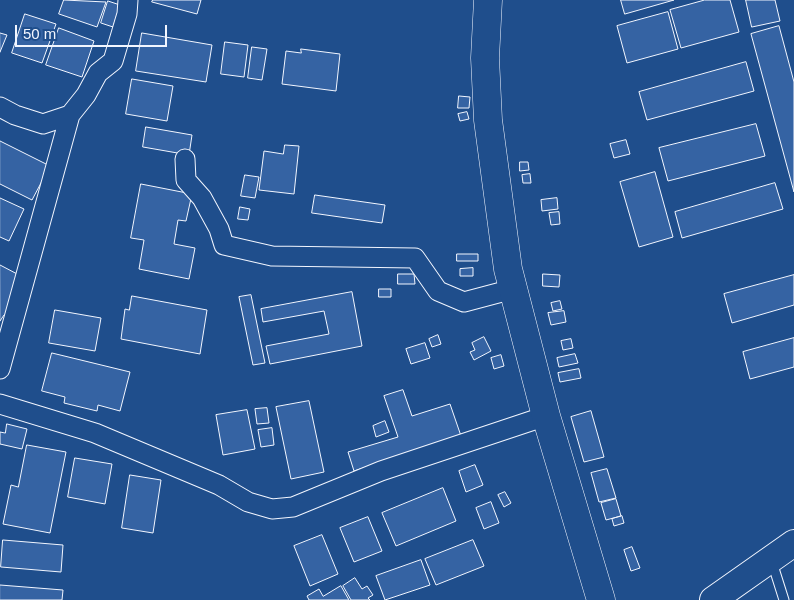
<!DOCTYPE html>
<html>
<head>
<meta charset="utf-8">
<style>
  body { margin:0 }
  #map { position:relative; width:794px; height:600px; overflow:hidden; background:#1f4e8c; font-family:Helvetica,sans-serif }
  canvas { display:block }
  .scale { position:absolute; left:15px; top:25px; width:152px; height:22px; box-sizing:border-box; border:2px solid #f2f6ff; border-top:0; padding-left:6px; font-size:15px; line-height:18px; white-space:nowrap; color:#f2f6ff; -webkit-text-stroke:4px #1f4e8c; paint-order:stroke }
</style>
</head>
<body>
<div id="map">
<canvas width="794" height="600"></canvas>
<div class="scale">50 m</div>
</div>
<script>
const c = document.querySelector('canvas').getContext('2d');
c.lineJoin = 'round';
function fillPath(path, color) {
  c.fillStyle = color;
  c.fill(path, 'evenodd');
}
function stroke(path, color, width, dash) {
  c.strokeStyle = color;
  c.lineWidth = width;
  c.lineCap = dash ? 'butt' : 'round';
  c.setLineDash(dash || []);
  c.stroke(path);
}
const building = new Path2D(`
  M 64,0 L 106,2 L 97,27 L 59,14 Z
  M 153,0 L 201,0 L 197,14 L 152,2 Z
  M 621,0 L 674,0 L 625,14 Z
  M 705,0 L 730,0 L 739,32 L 681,48 L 670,10 Z
  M 746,0 L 775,0 L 780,21 L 752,27 Z
  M 108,1 L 120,5 L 113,27 L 101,23 Z
  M 668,12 L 678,49 L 627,63 L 617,26 Z
  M 25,14 L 56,24 L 42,63 L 12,53 Z
  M 779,26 L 794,82 L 794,192 L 751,34 Z
  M 59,28 L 94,41 L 82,77 L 46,65 Z
  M 0,33 L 7,35 L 0,52 Z
  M 142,33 L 212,45 L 206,82 L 136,71 Z
  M 225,42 L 248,45 L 244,77 L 221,74 Z
  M 252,47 L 267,49 L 262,80 L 248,78 Z
  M 301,49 L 340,54 L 336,91 L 282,84 L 286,51 L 301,53 Z
  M 746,62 L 754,91 L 647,120 L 639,92 Z
  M 132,79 L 173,86 L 167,121 L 126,114 Z
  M 459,96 L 470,97 L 469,108 L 458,108 Z
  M 467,112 L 469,119 L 460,121 L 458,114 Z
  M 756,124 L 765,156 L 668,181 L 659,148 Z
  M 146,127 L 192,135 L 189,155 L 143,147 Z
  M 626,140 L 630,154 L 614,158 L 610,144 Z
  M 0,141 L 50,166 L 32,200 L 0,184 Z
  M 285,145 L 299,146 L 294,194 L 259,190 L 264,151 L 283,154 Z
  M 520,162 L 528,162 L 529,170 L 520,171 Z
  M 655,172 L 673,237 L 639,247 L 620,182 Z
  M 530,174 L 531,183 L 523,183 L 522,175 Z
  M 245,175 L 259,177 L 255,198 L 241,196 Z
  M 775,183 L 783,209 L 682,238 L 675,212 Z
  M 141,184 L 192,194 L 186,221 L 178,220 L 174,244 L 195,248 L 189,279 L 139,269 L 144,240 L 131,238 Z
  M 315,195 L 385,205 L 382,223 L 312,213 Z
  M 0,198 L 24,209 L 9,241 L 0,237 Z
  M 557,198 L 558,209 L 542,211 L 541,200 Z
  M 240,207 L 250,209 L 248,220 L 238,219 Z
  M 559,212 L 560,224 L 551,225 L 549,213 Z
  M 457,254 L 478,254 L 478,261 L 457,261 Z
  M 0,265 L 21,276 L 6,316 L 4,315 L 0,321 Z
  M 473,268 L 473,276 L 460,276 L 460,269 Z
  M 398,274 L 414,274 L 415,284 L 398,284 Z
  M 543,274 L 560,275 L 559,287 L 543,286 Z
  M 794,275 L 794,305 L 732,323 L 724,294 Z
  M 379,289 L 391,289 L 391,297 L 379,297 Z
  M 352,292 L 362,346 L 270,364 L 266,346 L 329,334 L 324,311 L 263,322 L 261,309 Z
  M 251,295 L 265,363 L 253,365 L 239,297 Z
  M 132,296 L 207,310 L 200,354 L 121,339 L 125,309 L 129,310 Z
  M 560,301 L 562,309 L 553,311 L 551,303 Z
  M 55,310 L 101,318 L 95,351 L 49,343 Z
  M 564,311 L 566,322 L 551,325 L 548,313 Z
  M 438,335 L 441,344 L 432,347 L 429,339 Z
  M 484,337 L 491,351 L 474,360 L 470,352 L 475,350 L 472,343 Z
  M 794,338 L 794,367 L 750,379 L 743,352 Z
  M 571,339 L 573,348 L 563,350 L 561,341 Z
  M 425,343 L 430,358 L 411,364 L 406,349 Z
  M 52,353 L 130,372 L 120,411 L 98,405 L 97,411 L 64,403 L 65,397 L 42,391 Z
  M 575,354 L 578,363 L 559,367 L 557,358 Z
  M 501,355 L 504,366 L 494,369 L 491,358 Z
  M 579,369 L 581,378 L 560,382 L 558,373 Z
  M 403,390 L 412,416 L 450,404 L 461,436 L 354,471 L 348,452 L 398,437 L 384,396 Z
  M 309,401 L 324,472 L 291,479 L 276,407 Z
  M 267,408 L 269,423 L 257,424 L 255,409 Z
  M 247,410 L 255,449 L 223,455 L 216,415 Z
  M 591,411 L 604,457 L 584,462 L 571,417 Z
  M 385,421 L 389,432 L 376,437 L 373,426 Z
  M 7,424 L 27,429 L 22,449 L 0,444 L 0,432 L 5,433 Z
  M 272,428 L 274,445 L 261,447 L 258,430 Z
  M 27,445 L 66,452 L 50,533 L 3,524 L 11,485 L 18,487 Z
  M 75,458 L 112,464 L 105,504 L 68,497 Z
  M 475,465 L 483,485 L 466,492 L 459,471 Z
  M 607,469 L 616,498 L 599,502 L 591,473 Z
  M 130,475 L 161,480 L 153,533 L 122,528 Z
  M 443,488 L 456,521 L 396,546 L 382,513 Z
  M 505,492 L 511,503 L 504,507 L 498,495 Z
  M 616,499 L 621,516 L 606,520 L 601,503 Z
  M 491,502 L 499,523 L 484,529 L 476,508 Z
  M 622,516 L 624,523 L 614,526 L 612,519 Z
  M 368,517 L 382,551 L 354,562 L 340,528 Z
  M 322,535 L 338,574 L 310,586 L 294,546 Z
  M 3,540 L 63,545 L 61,572 L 1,567 Z
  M 473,540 L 484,566 L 436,585 L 425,559 Z
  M 632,547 L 640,568 L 631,571 L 624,550 Z
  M 421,560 L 430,585 L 385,600 L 376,576 Z
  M 355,578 L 362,589 L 367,586 L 373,595 L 368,598 L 370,600 L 351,600 L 343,586 Z
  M 0,585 L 63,590 L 62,600 L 0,600 Z
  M 341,586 L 349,600 L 309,600 L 307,596 L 319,589 L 323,596 Z`);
const lane = new Path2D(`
  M 772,562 L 784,600`);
const street = new Path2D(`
  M 0,107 L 15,115 L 43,124 L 70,115
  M 185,159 L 186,180 L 202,198 L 219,229 L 224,245 L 272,256 L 415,258 L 438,291 L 464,302 L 513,289
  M 0,369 L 70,115 L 86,95 L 98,73 L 113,61 L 127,14 L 128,0
  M 0,404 L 95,433 L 219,485 L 248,502 L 272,509 L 293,507 L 381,471 L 546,416`);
const secondary = new Path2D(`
  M 713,600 L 794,543`);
const primary = new Path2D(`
  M 488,0 L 485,58 L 488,120 L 508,269 L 546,416 L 601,600`);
fillPath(building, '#3563a3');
stroke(building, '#f2f6ff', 1);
stroke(lane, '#f2f6ff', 11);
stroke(street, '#f2f6ff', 21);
stroke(secondary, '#f2f6ff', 28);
stroke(primary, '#f2f6ff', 29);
stroke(lane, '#1f4e8c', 9);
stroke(street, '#1f4e8c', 19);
stroke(secondary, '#1f4e8c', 26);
stroke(primary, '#1f4e8c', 28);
</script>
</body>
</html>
